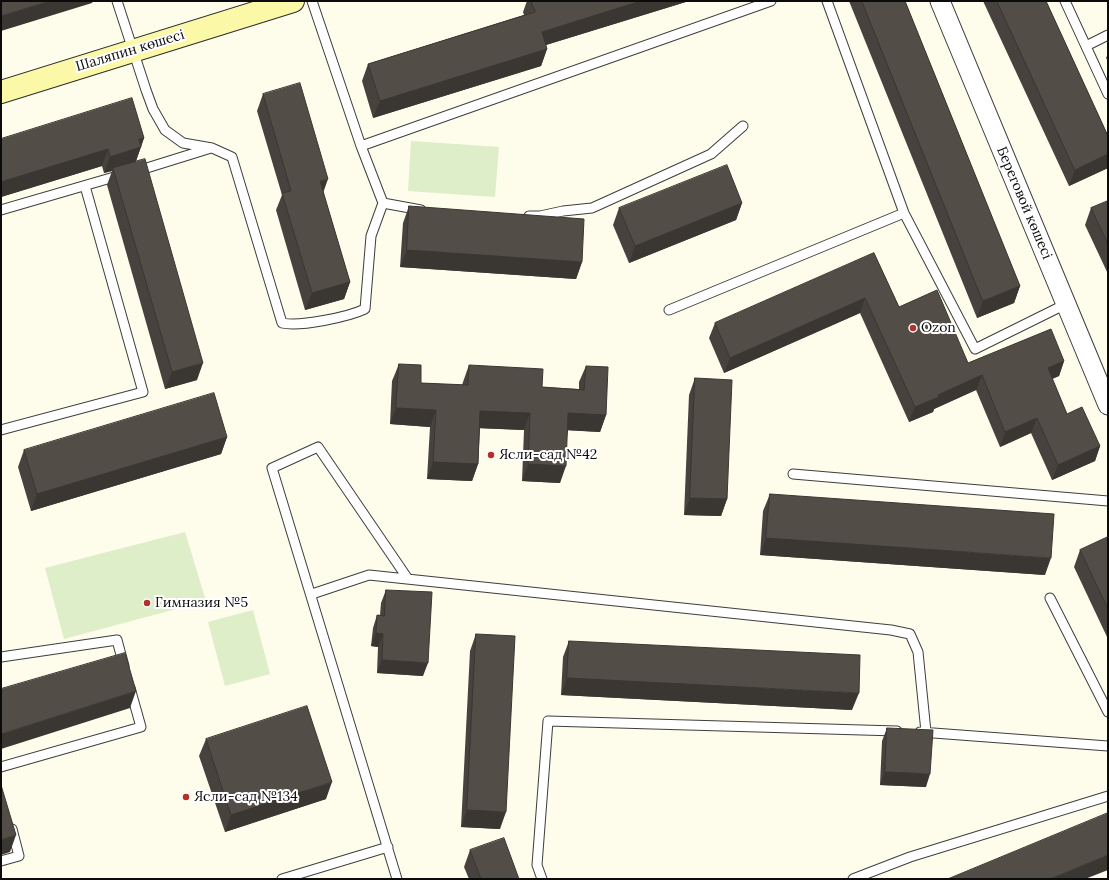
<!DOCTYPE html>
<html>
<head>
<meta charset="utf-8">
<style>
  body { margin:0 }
  #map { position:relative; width:1109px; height:880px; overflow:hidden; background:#fefcea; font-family:Lora,serif }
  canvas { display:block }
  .frame { position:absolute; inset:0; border:2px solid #0b0b0b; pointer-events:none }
</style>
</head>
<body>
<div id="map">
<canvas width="1109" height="880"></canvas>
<div class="frame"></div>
</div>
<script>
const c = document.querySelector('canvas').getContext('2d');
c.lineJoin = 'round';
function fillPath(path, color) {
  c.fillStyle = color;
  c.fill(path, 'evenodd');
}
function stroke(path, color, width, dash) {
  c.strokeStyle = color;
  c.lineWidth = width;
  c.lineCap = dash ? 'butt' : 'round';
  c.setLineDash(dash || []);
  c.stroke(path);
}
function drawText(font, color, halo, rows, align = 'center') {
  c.font = font + ' Lora,serif';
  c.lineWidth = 4;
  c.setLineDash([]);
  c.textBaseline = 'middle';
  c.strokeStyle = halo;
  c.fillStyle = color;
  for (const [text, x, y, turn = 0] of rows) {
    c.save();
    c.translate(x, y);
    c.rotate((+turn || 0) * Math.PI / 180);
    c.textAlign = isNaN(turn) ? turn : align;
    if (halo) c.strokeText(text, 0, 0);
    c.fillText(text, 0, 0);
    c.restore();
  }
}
const pitch = new Path2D(`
  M 411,141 L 499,147 L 495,197 L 408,191 Z
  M 185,532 L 206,601 L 64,639 L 45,568 Z
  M 253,610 L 270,674 L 225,686 L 208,622 Z`);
const service = new Path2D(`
  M 117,1 L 146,90 L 153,109 L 165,130 L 183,143 L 212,148 L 232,157 L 282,323 C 300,327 348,317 365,309 L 371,236 L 383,203 L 361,146
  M 312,1 L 361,146 L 771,1
  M 827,1 L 904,213 L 975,349 L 1066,304
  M 1065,1 L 1108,94
  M 1086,46 L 1108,35
  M 137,171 L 211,148
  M 383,203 L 421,210
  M 1,210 L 121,175
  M 529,216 L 540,216 L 563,211 L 592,208 L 711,154 L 743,126
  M 669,310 L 904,213
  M 1,430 L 143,392 L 85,186
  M 793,474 L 1108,501
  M 312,594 L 369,575 L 891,630 L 910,634 L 918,652 L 926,732
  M 1050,598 L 1108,712
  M 1,657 L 117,640 L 124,666
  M 920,732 L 1108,746
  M 1,767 L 141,727 L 130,688
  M 1,861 L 19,856 L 12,829
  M 282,879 L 388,847
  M 397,879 L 272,468 L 318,447 L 408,579
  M 542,879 L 537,865 L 548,721 L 897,731
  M 853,879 L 910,857 L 1108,796`);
const minor = new Path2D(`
  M 940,1 L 1108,405`);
const secondary = new Path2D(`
  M 1,92 L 293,1`);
const wall = new Path2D(`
  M 527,1 L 689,1 L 546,45 L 547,49 L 541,66 L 373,118 L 362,81 L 368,64 L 524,15 L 523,12 Z
  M 849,1 L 905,1 L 1020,286 L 1014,303 L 977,318 Z
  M 983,1 L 1046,1 L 1108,136 L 1108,168 L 1069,186 Z
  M 1108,54 L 1108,61 L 1106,58 Z
  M 263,94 L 323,192 L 350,282 L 344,299 L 305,310 L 276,210 L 282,195 L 257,111 Z
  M 144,138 L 136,161 L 197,380 L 165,389 L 107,185 L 112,171 L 104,173 L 102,166 L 1,197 L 1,139 Z
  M 1108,201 L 1108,274 L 1085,225 L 1091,208 Z
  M 742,203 L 736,220 L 629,263 L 613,225 L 619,208 Z
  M 409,206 L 582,262 L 576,279 L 400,267 L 403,223 Z
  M 874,253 L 899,307 L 968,363 L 1064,361 L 1059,376 L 1052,379 L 1067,414 L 1100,446 L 1095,461 L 1052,480 L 1031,433 L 1000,447 L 976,390 L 934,409 L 933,412 L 909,422 L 860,313 L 724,373 L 709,338 L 715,323 Z
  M 399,364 L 421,383 L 462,385 L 463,382 L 469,365 L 542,387 L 579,389 L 579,382 L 586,366 L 606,415 L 600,432 L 568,430 L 560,483 L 522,481 L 524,430 L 480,428 L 478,464 L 472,481 L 427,479 L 430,427 L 390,424 L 392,381 Z
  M 695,378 L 727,499 L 721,516 L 684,515 L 689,395 Z
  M 227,437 L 221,454 L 31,511 L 18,467 L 24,450 Z
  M 770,494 L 1045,575 L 760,555 L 763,511 Z
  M 1108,537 L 1108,639 L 1074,567 L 1080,550 Z
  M 386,590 L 423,676 L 377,673 L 378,647 L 371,646 L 373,628 L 377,615 L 380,615 L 381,603 Z
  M 476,634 L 500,829 L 461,827 L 470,651 Z
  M 569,641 L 852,710 L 561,695 L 563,657 Z
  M 887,728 L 926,787 L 880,785 L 882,741 Z
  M 206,739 L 326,799 L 225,832 L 199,756 Z
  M 470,850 L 519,879 L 469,879 L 464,867 Z`);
const shadedWall = new Path2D(`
  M 50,1 L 93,1 L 92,3 L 1,31 L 1,16 Z
  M 641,1 L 689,1 L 536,48 L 542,32 Z
  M 547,49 L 541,66 L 373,118 L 380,101 Z
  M 144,138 L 135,164 L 113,168 L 112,171 L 104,173 L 110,157 L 139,139 Z
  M 108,149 L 102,166 L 1,197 L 1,182 Z
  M 1108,154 L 1108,168 L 1069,186 L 1075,170 Z
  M 328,179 L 322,196 L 320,181 Z
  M 742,203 L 736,220 L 629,263 L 635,246 Z
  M 407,250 L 582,262 L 576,279 L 400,267 Z
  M 350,282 L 344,299 L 305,310 L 312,293 Z
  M 1020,286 L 1014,303 L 977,318 L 983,301 Z
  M 865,298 L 860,313 L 724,373 L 730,358 Z
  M 1064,361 L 1059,376 L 1042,383 L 1048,368 Z
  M 203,363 L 197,380 L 165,389 L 172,372 Z
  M 982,375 L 976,390 L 934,409 L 933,412 L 909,422 L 915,407 L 938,395 Z
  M 396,408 L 436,410 L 430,427 L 390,424 Z
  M 480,411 L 530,413 L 524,430 L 474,428 Z
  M 568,413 L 606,415 L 600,432 L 562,430 Z
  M 1037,418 L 1031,433 L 1000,447 L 1005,432 Z
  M 227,437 L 221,454 L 31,511 L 37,494 Z
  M 1100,446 L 1095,461 L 1052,480 L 1058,465 Z
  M 433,462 L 478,464 L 472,481 L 427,479 Z
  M 528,464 L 566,466 L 560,483 L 522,481 Z
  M 690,498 L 727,499 L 721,516 L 684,515 Z
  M 766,538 L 1051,558 L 1045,575 L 760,555 Z
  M 376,633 L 383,634 L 378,647 L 371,646 Z
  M 382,660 L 428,663 L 423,676 L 377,673 Z
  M 567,678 L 859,693 L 852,710 L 561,695 Z
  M 136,691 L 130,708 L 1,749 L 1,734 Z
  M 885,772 L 930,774 L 926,787 L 880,785 Z
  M 332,782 L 326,799 L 225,832 L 231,815 Z
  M 467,810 L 506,812 L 500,829 L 461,827 Z
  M 16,835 L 10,852 L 1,855 L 1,840 Z
  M 1108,855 L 1108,870 L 1085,879 L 1050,879 Z`);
const building = new Path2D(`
  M 1,1 L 50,1 L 1,16 Z
  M 531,1 L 641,1 L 542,32 L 547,49 L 380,101 L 368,64 L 535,12 Z
  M 862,1 L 905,1 L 1020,286 L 983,301 Z
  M 997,1 L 1046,1 L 1108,136 L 1108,154 L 1075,170 Z
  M 300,83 L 328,179 L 320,181 L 350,282 L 312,293 L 282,193 L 291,191 L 263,94 Z
  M 132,98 L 144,138 L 139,139 L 141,147 L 110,157 L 108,149 L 1,182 L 1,139 Z
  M 145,159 L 203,363 L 172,372 L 113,168 Z
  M 727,165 L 742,203 L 635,246 L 619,208 Z
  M 1108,201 L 1108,244 L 1091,208 Z
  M 409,206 L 584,219 L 582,262 L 407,250 Z
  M 874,253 L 899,307 L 937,290 L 968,363 L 1051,329 L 1064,361 L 1048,368 L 1067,414 L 1082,407 L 1100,446 L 1058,465 L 1037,418 L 1005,432 L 982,375 L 938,395 L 939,397 L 915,407 L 865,298 L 730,358 L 715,323 Z
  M 399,364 L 421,365 L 421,383 L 468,385 L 469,365 L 543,369 L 542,387 L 584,390 L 586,366 L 608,367 L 606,415 L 568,413 L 566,466 L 528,464 L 530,413 L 480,411 L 478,464 L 433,462 L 436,410 L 396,408 Z
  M 695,378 L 732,380 L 727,499 L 690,498 Z
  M 214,393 L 227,437 L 37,494 L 24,450 Z
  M 770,494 L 1054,514 L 1051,558 L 766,538 Z
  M 1108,537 L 1108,609 L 1080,550 Z
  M 386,590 L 432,592 L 428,663 L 382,660 L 383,634 L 376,633 L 377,615 L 384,616 Z
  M 476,634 L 515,636 L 506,812 L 467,810 Z
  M 569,641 L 860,655 L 859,693 L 567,678 Z
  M 125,653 L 136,691 L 1,734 L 1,689 Z
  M 307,706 L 332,782 L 231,815 L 206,739 Z
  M 887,728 L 933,730 L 930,774 L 885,772 Z
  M 1,785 L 16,835 L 1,840 Z
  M 1108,813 L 1108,855 L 1050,879 L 948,879 Z
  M 504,838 L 519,879 L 481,879 L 470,850 Z`);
const markers = [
  [913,328,4,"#b3312b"],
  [491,455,4,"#b3312b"],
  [147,603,4,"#b3312b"],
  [186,797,4,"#b3312b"]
];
const streetNames = [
  ["Шаляпин көшесі",130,51,-17],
  ["Береговой көшесі",1024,203,67]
];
const poiNames = [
  ["Ozon",921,328],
  ["Ясли-сад №42",499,455],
  ["Гимназия №5",155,603],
  ["Ясли-сад №134",194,797]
];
fillPath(pitch, '#ddeec8');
stroke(service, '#3e3e3e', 11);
stroke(minor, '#3e3e3e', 21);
stroke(secondary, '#2d2d2d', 24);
stroke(service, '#fff', 9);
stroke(minor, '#fff', 19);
stroke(secondary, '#fbf9a8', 22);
fillPath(wall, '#47423e');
fillPath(shadedWall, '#3a3632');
fillPath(building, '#534d48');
stroke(building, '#3a3632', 1);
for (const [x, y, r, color] of markers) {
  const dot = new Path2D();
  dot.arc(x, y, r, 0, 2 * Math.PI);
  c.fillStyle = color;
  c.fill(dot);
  stroke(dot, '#fff', 1.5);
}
drawText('14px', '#0b0b0b', '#fff', streetNames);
drawText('14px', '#0b0b0b', '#fff', poiNames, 'left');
</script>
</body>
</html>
